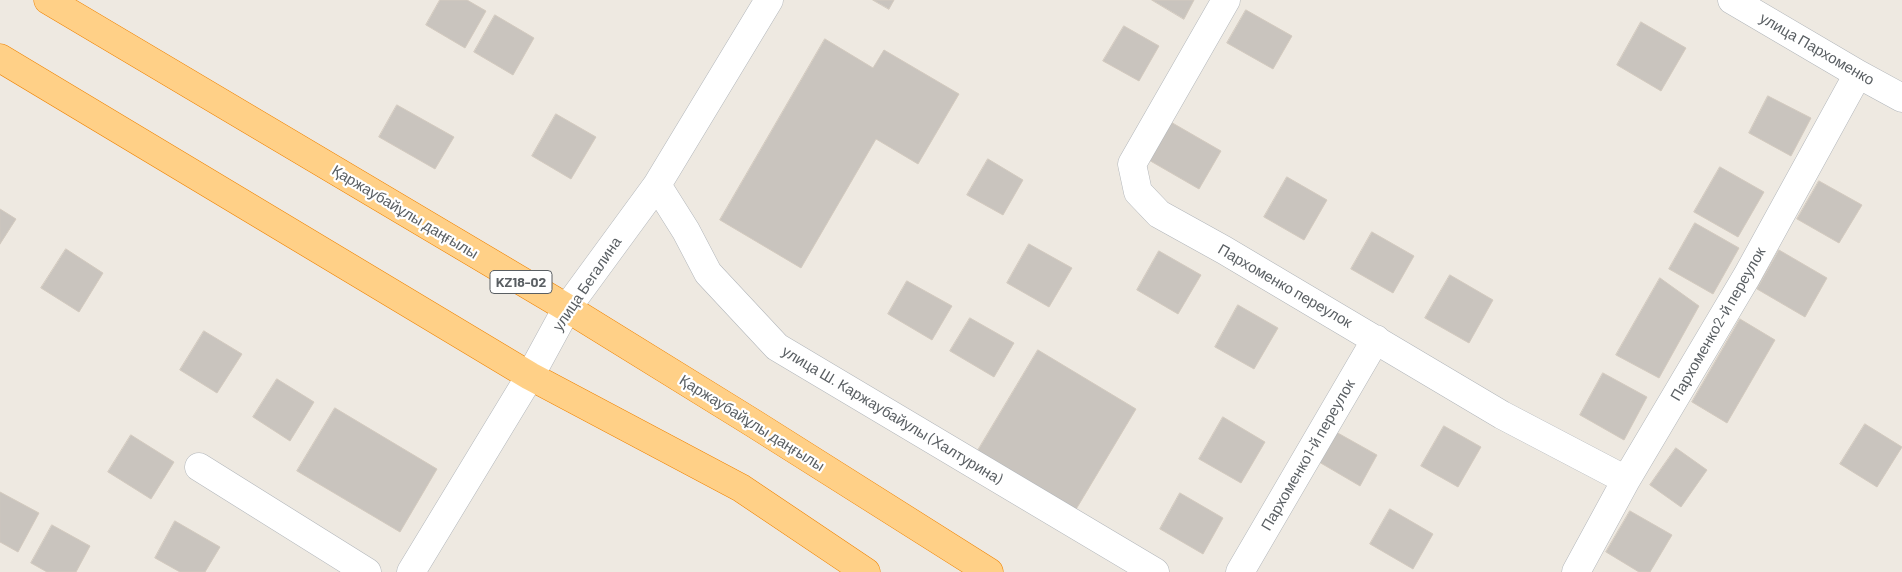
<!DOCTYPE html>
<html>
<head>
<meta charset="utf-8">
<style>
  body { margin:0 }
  canvas { display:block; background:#eee9e1 }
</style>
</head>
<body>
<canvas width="1902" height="572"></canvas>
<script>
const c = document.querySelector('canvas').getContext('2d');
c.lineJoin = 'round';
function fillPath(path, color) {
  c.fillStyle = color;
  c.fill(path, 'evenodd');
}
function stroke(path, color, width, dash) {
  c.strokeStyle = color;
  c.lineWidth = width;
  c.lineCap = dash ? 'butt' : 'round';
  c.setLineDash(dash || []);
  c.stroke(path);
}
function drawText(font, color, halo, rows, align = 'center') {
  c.font = font + ' Barlow,sans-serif';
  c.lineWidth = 4.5;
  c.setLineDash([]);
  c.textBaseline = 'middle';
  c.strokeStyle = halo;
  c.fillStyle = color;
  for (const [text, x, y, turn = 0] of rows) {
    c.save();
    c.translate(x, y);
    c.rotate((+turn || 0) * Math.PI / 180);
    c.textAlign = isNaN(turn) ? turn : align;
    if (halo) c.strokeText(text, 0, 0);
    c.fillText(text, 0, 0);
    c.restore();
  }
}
const building = new Path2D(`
  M 440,0 L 467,0 L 486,11 L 465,48 L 426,25 Z
  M 873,0 L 894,0 L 889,9 Z
  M 1152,0 L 1194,0 L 1184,19 Z
  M 1246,10 L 1292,36 L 1273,69 L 1227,43 Z
  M 495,15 L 534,38 L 513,75 L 474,52 Z
  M 1641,22 L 1686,48 L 1661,91 L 1617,65 Z
  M 1124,26 L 1159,46 L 1139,81 L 1103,61 Z
  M 825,39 L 873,68 L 884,50 L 959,94 L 918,164 L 876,139 L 801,268 L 720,220 Z
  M 1768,96 L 1811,118 L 1791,156 L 1749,133 Z
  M 397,105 L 454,137 L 435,169 L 379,137 Z
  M 556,114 L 596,137 L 571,179 L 532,156 Z
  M 1169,121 L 1221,151 L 1199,189 L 1147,159 Z
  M 988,159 L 1023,180 L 1003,215 L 967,195 Z
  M 1720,167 L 1764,192 L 1738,237 L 1694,212 Z
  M 1287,177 L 1327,200 L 1304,240 L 1264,217 Z
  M 1819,181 L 1862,205 L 1839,243 L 1797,219 Z
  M 0,209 L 16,219 L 0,244 Z
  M 1695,223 L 1739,248 L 1713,294 L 1669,269 Z
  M 1372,232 L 1414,256 L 1393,293 L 1351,269 Z
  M 1029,244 L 1072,268 L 1049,307 L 1007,283 Z
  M 66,249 L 103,273 L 79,312 L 41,288 Z
  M 1779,250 L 1827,278 L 1805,317 L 1757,289 Z
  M 1159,251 L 1201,275 L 1178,314 L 1137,290 Z
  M 1450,275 L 1493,300 L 1469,343 L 1425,318 Z
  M 1660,278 L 1699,306 L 1659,378 L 1616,355 Z
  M 907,281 L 952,306 L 932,340 L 888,314 Z
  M 1238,305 L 1278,328 L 1254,369 L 1215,347 Z
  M 970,318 L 1014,343 L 994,377 L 950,351 Z
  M 1740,319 L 1775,340 L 1727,423 L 1692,402 Z
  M 204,331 L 242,354 L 217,393 L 180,370 Z
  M 1038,350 L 1136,409 L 1075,511 L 977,452 Z
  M 1603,373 L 1647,397 L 1624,440 L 1580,415 Z
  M 277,379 L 314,402 L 290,441 L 253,417 Z
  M 335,408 L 437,469 L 400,532 L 297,471 Z
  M 1223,417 L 1265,442 L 1241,483 L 1199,459 Z
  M 1865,424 L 1902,447 L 1877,487 L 1840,464 Z
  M 1444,426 L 1481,447 L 1458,487 L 1421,466 Z
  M 1336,432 L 1377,455 L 1360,486 L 1319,462 Z
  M 131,435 L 174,462 L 151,499 L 108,472 Z
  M 1676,448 L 1707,470 L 1681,507 L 1650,485 Z
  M 0,492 L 39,513 L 18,552 L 0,542 Z
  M 1180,493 L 1223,518 L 1203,554 L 1160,529 Z
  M 1390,509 L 1433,534 L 1413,569 L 1370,544 Z
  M 1630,511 L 1672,535 L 1650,572 L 1639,572 L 1606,552 Z
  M 175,521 L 220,547 L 205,572 L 180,572 L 155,558 Z
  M 52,525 L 90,546 L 76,572 L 47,572 L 31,563 Z`);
const minor = new Path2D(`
  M 1226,0 L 1132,164 L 1138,192 L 1159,214 L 1224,250 L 1502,415 L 1626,480
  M 1732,0 L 1858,74 L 1902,98
  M 657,185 L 686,231 L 708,273 L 777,347 L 1155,572
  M 199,467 L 367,572
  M 411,572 L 530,376 L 567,308 L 657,185 L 769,0
  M 1240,572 L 1376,339
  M 1576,572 L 1626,480 L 1747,276 L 1858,74`);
const highway = new Path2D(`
  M 48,0 L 567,308 L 753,423 L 989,572
  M 0,58 L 530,376 L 741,488 L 866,572`);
const shields = [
  [521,282,62]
];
const shieldNames = [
  ["KZ18-02",521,282]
];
const streetNames = [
  ["улица Пархоменко",1817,49,30],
  ["Қаржаубайұлы даңғылы",405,212,31],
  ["улица Бегалина",587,284,-56],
  ["Пархоменко переулок",1285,286,30],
  ["Пархоменко2-й переулок",1718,324,-60],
  ["улица Ш. Каржаубайулы (Халтурина)",892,415,31],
  ["Қаржаубайұлы даңғылы",752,423,32],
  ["Пархоменко1-й переулок",1308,455,-60]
];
fillPath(building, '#c9c4be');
stroke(building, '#d3cabf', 1);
stroke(minor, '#b2b6ba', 29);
stroke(highway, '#ef8300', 29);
stroke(minor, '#fff', 28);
stroke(highway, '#ffd087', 28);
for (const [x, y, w] of shields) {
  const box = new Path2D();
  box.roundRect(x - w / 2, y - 11.5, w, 23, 4);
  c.fillStyle = '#fff';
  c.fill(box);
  stroke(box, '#5a5f63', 1);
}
drawText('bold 14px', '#5a5f63', null, shieldNames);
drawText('15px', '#5a5f63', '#fff', streetNames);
</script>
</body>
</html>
